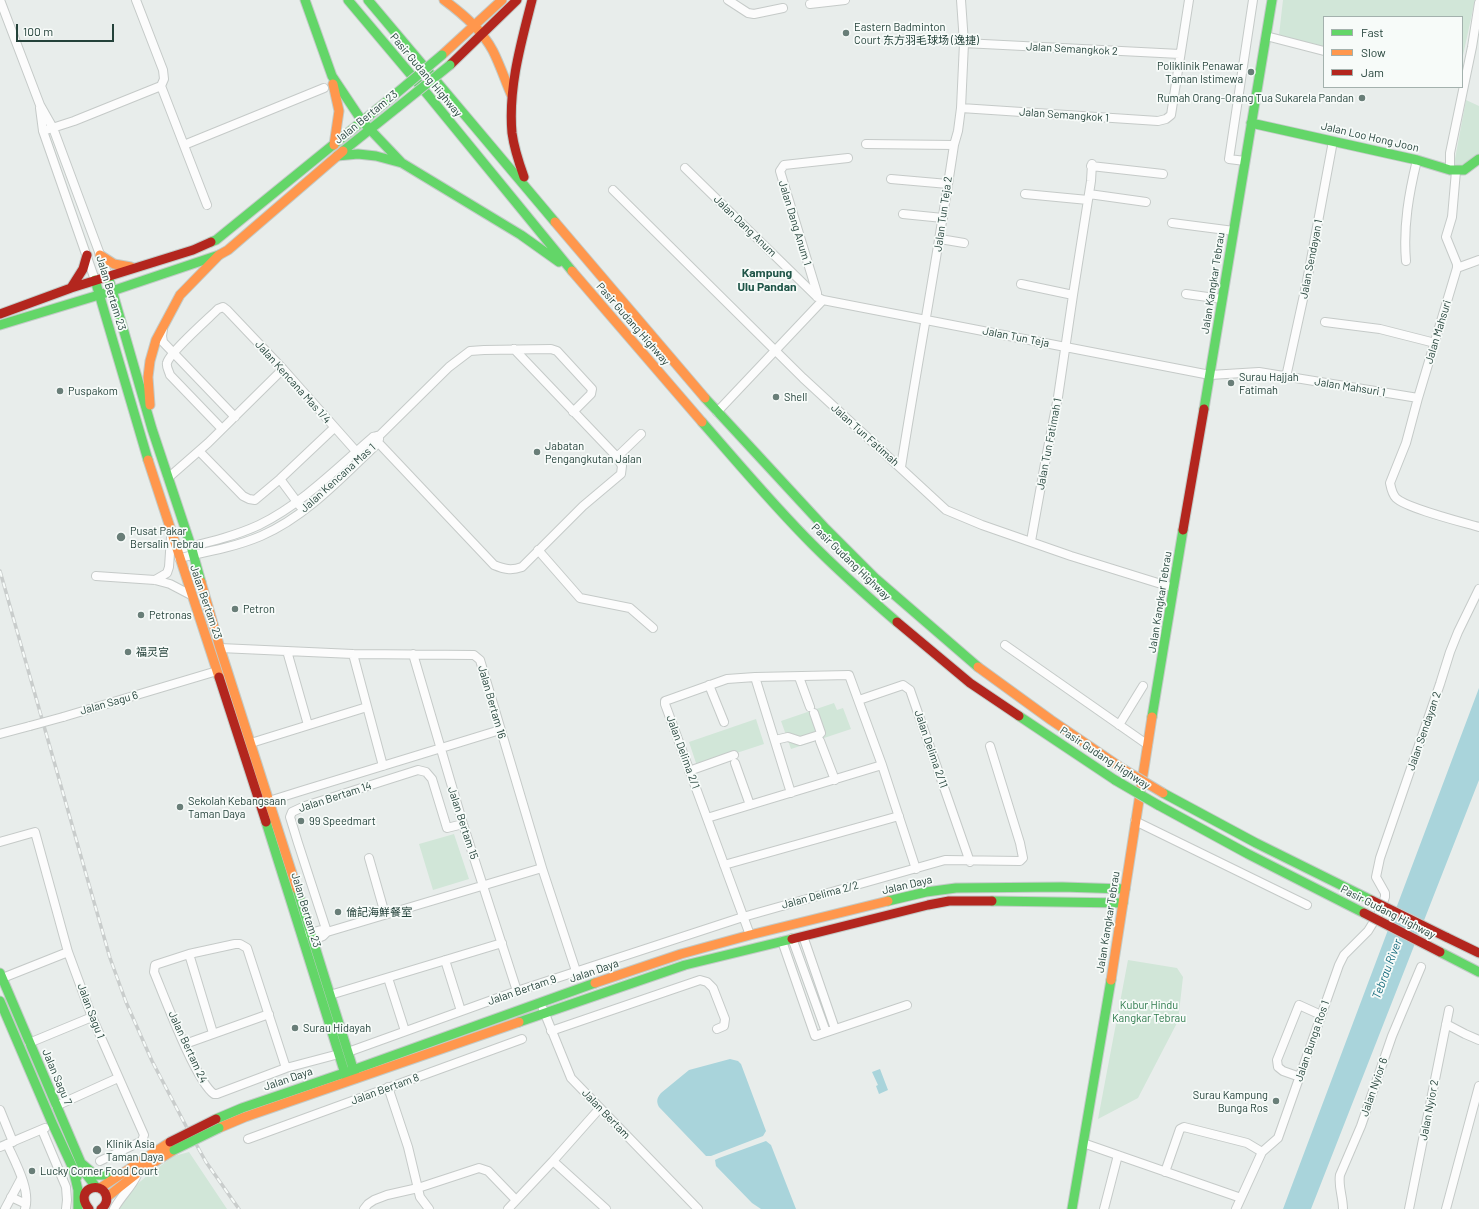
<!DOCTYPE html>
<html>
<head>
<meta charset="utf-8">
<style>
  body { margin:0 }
  #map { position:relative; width:1479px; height:1209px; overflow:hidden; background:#e8edeb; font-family:Barlow,sans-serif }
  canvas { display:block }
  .legend { position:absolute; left:1323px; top:16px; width:140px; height:72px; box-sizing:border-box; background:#f7fbf9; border:1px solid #a3b1ad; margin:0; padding:5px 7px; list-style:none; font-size:12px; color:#24423a }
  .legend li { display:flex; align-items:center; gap:8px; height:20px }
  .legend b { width:20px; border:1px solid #a3b1ad }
  .scale { position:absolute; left:16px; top:24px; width:98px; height:18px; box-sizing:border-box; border:2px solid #24423a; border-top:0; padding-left:5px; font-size:12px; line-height:14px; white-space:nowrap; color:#24423a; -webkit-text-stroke:3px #f7fbf9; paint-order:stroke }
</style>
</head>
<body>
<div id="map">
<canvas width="1479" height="1209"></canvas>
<ul class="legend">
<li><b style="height:5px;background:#63d668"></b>Fast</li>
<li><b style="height:5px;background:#ff974d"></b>Slow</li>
<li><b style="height:5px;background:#b3261e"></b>Jam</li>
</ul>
<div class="scale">100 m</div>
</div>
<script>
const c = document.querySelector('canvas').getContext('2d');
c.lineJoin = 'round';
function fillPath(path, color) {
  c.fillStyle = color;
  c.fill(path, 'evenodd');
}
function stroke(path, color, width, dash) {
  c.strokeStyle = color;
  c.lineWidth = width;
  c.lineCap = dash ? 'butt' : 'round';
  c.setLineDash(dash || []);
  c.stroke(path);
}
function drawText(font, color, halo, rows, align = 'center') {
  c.font = font + ' Barlow,"Noto Sans SC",sans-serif';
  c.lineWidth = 3.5;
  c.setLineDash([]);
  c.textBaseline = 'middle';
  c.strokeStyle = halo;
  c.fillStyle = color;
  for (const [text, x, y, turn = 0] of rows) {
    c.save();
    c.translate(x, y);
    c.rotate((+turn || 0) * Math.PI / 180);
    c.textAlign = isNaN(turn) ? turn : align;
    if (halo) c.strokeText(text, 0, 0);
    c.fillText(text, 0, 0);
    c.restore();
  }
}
const green = new Path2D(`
  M 1283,0 L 1475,0 L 1462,60 L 1462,17 L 1324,17 L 1324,47 L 1279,35 Z
  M 1466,100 L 1479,106 L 1479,153 C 1471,160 1466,166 1454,164 Z
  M 834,703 L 837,710 L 843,708 L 851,729 L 791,749 L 781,721 Z
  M 756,719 L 764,744 L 697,766 L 689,742 Z
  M 454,834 L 469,879 L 433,890 L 419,844 Z
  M 1128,960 L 1177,968 L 1183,977 L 1178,1021 L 1138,1098 L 1098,1119 Z
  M 189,1152 L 227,1209 L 117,1209 L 122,1197 L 148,1175 L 174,1156 Z`);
const water = new Path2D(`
  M 1479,688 L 1479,780 L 1311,1209 L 1283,1209 Z
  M 730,1059 L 738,1061 L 741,1064 L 766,1131 L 763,1136 L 711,1156 L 706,1156 L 659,1107 C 656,1101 657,1098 661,1093 L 689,1070 Z
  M 880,1069 L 888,1090 L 879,1094 L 876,1086 L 878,1085 L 872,1072 Z
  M 766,1141 L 771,1145 L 796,1209 L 761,1209 L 752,1203 L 716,1166 L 715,1160 L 719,1158 Z`);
const street = new Path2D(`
  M 0,0 L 40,105 L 53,128 L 108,276
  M 728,0 L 748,13 L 754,14 L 783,8
  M 810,4 L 845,0
  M 1266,36 L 1324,51
  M 964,43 L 1180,54
  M 161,86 L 207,205
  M 40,108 L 43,131 L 95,280
  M 961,108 L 1158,121 L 1166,119 L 1171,115 L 1189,0
  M 43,131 L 74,121 L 161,86 L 164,79 L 163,70 L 136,0
  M 866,144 L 954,145
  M 184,145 L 324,88
  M 1245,161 L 1229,159 L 1253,0
  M 1091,166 L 1163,174
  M 685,168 L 817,297 L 823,300 L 1210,375 L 1259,372 L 1418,398
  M 1450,170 L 1450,153 L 1472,47 L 1479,3
  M 1456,171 L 1452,217 L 1446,237 L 1457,264 L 1457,268 L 1418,398 L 1406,443 L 1390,483 C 1391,488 1392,494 1396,498 C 1406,508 1462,522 1479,527
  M 891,179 L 948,184
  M 613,190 L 803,378 L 946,510 L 982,525 L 1071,556 L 1174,588
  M 1025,194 L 1088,200
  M 1089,194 L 1146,202
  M 903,214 L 943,218
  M 1172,223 L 1234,231
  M 940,239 L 964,243
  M 1406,261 C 1403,226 1409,193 1417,160
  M 1457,268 L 1479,260
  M 1021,284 L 1073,295
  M 1186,294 L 1222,299
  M 817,297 L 817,293 L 780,171 L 784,165 L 848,158
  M 1325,322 L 1380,329 L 1435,343
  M 163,329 L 162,336 L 163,342 L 235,417
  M 1286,377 L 1307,281 L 1333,141
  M 717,412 L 823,300
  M 222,429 L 170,375 C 169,371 166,367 167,363 C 169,353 209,318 218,309 L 223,307 L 227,310 L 283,369 L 362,458
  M 373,437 L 494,565 C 504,569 511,571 522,567 L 583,506 L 621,474 L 622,466 L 617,457 L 514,349
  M 199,451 L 243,496 L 249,499 L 255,500 L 280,479 L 334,428
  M 617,457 L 641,434
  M 901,467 C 918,360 938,253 954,145 L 958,131 L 961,108 L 964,43 L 961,0
  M 168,478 L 208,443 L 283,369
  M 280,479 L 300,506
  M 1031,541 L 1046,458 L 1058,397 L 1073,295 L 1091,181 L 1092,164
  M 177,550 C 205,543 233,537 259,525 C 302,504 337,468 373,437 L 380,435 L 449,367 L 470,351 L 484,350 L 551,349 L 557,351 L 592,389 L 591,394 L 573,412
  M 538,550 L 580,598 L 630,608 L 653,628
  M 179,558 C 207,552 235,547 261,536 C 307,516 343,476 378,443 L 379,439
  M 96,576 L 155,580 L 170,584 L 191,595
  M 155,580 L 167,573 L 169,567 L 171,537
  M 1005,645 L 1148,745
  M 220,648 L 353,654 L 474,655 L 480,660 L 542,868 L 576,971
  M 287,651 L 308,725
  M 353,654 L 383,766
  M 413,654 L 463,824 L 517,991
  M 755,677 L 791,793
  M 799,677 L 810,707
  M 709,685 L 724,722
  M 859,700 L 903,685 L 910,690 L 970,862
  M 63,717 L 217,671
  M 1119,725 L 1143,686
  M 0,734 L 30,726
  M 775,740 L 788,737 L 800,741 L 819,735 L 821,733 L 814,713
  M 820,741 L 835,780
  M 251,743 L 367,707
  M 735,763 L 750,805
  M 689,771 L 734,755
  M 264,800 L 269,801 L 301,791 L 500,730
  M 707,818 L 882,765
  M 1135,821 L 1307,905
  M 0,842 L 35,832 L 68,952 L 92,1017 L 144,1135 L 142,1141 L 100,1161
  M 369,858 L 385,914
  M 724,865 L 899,816
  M 327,932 L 298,843 L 290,817 L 292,812 L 305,806 L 418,770 L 426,772 L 432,779 L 447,828 L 463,824
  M 307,934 L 321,930 L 327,932 L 542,868
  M 750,935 L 665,704 L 665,701 L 668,700 L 727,679 L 755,677 L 849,675 L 882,765 L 916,869
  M 803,936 L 835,1029
  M 792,938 L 826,1032
  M 313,940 L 323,936 L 327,932
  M 782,941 L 815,1036 L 907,1005
  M 189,954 L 213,1033
  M 445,960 L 461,1011
  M 388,978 L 405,1031
  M 0,979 L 68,952
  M 330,995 L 502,943
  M 543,1009 L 571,1078 L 698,1209
  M 1446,1024 L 1465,1034 L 1479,1040
  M 551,1031 L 700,980 L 707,982 L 713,988 L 725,1019 L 724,1026 L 717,1029
  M 29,1043 L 92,1017
  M 185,1044 L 269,1014
  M 348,1052 L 517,991 L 743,917 L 945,860 L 1020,861 L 1023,858 L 1020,843 L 990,746
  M 286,1068 L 247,948 L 240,944 L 235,944 L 189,954 L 155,965 L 154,972 C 164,996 196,1082 214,1094 L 217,1094 L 286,1068 L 339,1054
  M 1300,1077 L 1283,1071 L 1278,1067 L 1277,1060 L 1299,1005 L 1321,1015
  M 388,1087 L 408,1147 L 420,1197 L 429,1209
  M 56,1106 L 118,1078
  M 0,1110 L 13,1142
  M 42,1130 L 66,1187 L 67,1200 L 66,1209
  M 248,1139 L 522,1039
  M 1083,1143 L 1241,1198
  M 7,1144 C 15,1162 31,1190 25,1209
  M 0,1147 L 45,1128
  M 553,1161 L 606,1209
  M 1165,1172 L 1180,1129 L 1184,1127 L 1247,1143 L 1262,1152
  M 11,1197 L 26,1204
  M 5,1209 L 21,1179
  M 114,1209 C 121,1196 131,1188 137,1175
  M 364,1209 L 368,1204 L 374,1200 L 387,1195 L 418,1188 L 479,1168 L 488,1171 L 516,1200
  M 508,1209 L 553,1161 L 600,1108
  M 1104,1209 L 1118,1155
  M 1236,1209 L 1262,1152 L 1278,1138 L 1339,965 L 1344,955 L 1368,931 L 1379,913 L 1385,897 L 1385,893 L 1376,877 L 1380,858 L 1440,684 L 1450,652 L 1458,632 L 1479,589
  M 1343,1209 C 1343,1197 1338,1186 1340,1175 L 1361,1126 L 1392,1036 L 1421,967
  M 1409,1209 L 1449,1010
  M 1446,1209 L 1479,1086`);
const fast = new Path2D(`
  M 305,0 L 332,76 L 362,121 L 401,162
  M 348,0 L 428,95 L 572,271
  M 368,0 L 555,222
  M 1251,123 L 1417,160 L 1450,170 L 1464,170 L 1479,159
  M 343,151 L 398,107
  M 337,156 L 358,154 L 376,156 L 402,163 L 521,235 L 559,262
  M 211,242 L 216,240 L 392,97
  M 108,276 L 152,429 L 191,546 L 201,582
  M 95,280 L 148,460
  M 0,325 L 112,291 L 219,255
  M 705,398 L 826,529 L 875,578 L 978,667
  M 1204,409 L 1272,0
  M 702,422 C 738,463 773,505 812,544 C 839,571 868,597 897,622
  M 1019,716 L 1115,780
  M 1152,717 L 1183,530
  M 1163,793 L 1256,843 L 1371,900
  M 1158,805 L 1248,854 L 1364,913
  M 266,822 L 347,1080
  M 297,889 L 356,1078
  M 888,901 L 926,892 L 956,888 L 1062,887 L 1125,889
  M 992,901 L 1123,903
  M 1440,952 L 1479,972
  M 0,973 L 81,1163 L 86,1174 L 96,1187
  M 0,1001 L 53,1125 L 77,1177
  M 519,1022 L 685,965 L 792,939
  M 216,1119 L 242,1108 L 353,1070 L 595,983
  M 81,1163 L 95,1175 L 119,1175
  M 73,1169 L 78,1190 L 78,1209
  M 1072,1209 L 1111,980`);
const slow = new Path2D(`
  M 444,0 C 463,14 482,30 493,51 C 500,65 505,80 511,94
  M 442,55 L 502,0
  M 333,84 L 339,111 L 334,145
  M 555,222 L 705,398
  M 100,255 L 114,264 L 131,267
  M 219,255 L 228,250 L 343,151
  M 572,271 L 702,422
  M 150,405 L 148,377 L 150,361 L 156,340 L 180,295 L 219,255
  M 148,460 L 219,677
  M 201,582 L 220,648 L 297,889
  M 978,667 L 1051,720 L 1123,769
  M 1111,980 L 1152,717
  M 595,983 L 681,954 L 750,935 L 888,901
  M 219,1128 L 245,1117 L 519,1022
  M 100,1188 L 170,1142
  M 107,1197 L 140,1171 L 174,1150`);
const jam = new Path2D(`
  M 450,65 L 517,0
  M 524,177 C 519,163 514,148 512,133 C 508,88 521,43 532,0
  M 71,288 L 83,269 L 87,255
  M 0,314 L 71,288 L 193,250 L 211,242
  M 1183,530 L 1204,409
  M 897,622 L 970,683 L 1019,716
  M 219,677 L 266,822
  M 1446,937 L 1479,953
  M 792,939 L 928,905 L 949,901 L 992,901
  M 89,1209 C 73,1189 101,1180 106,1195 C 108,1201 106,1205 101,1209`);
const rail = new Path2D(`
  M 0,571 L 86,874 L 110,958 L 126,1002 L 152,1061 L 186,1126 L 206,1162 L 239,1209`);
const streetBridge = new Path2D(`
  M 30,726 L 63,717`);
const fastBridge = new Path2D(`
  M 392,97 L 442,55
  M 398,107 L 450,65
  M 1115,780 L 1158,805
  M 174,1150 L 219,1128`);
const slowBridge = new Path2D(`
  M 1123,769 L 1163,793`);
const jamBridge = new Path2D(`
  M 1371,900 L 1446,937
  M 1364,913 L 1440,952
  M 170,1142 L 216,1119`);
const markers = [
  [846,33,4,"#697e78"],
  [1251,72,4,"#697e78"],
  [1362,98,4,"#697e78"],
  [1231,383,4,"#697e78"],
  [60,391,4,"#697e78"],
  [776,397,4,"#697e78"],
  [537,452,4,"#697e78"],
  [121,537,5,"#697e78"],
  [235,609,4,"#697e78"],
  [141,615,4,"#697e78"],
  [128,652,4,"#697e78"],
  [180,807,4,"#697e78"],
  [301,821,4,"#697e78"],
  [338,912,4,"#697e78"],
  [295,1028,4,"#697e78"],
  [1276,1101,4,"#697e78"],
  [97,1150,5,"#697e78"],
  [32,1171,4,"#697e78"]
];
const poiNames = [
  ["Eastern Badminton",854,27],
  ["Court 东方羽毛球场 (逸捷)",854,40],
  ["Poliklinik Penawar",1243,66,"right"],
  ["Taman Istimewa",1243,79,"right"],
  ["Rumah Orang-Orang Tua Sukarela Pandan",1354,98,"right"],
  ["Surau Hajjah",1239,377],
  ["Fatimah",1239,390],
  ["Puspakom",68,391],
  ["Shell",784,397],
  ["Jabatan",545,446],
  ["Pengangkutan Jalan",545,459],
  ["Pusat Pakar",130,531],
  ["Bersalin Tebrau",130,544],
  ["Petron",243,609],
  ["Petronas",149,615],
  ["福灵宫",136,652],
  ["Sekolah Kebangsaan",188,801],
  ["Taman Daya",188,814],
  ["99 Speedmart",309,821],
  ["倫記海鮮餐室",346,912],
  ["Surau Hidayah",303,1028],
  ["Surau Kampung",1268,1095,"right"],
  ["Bunga Ros",1268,1108,"right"],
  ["Klinik Asia",106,1144],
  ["Taman Daya",106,1157],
  ["Lucky Corner Food Court",40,1171]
];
const streetNames = [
  ["Jalan Semangkok 2",1072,49,3],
  ["Pasir Gudang Highway",426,75,50],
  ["Jalan Semangkok 1",1064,115,4],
  ["Jalan Bertam 23",366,117,-39],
  ["Jalan Loo Hong Joon",1370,137,13],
  ["Jalan Tun Teja 2",943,214,-82],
  ["Jalan Dang Anum 1",795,223,73],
  ["Jalan Dang Anum",745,226,44],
  ["Jalan Sendayan 1",1311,259,-79],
  ["Jalan Kangkar Tebrau",1213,283,-81],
  ["Jalan Bertam 23",111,293,73],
  ["Pasir Gudang Highway",633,324,49],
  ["Jalan Mahsuri",1438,332,-73],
  ["Jalan Tun Teja",1016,337,11],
  ["Jalan Kencana Mas 1/4",293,382,48],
  ["Jalan Mahsuri 1",1350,387,9],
  ["Jalan Tun Fatimah",865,435,42],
  ["Jalan Tun Fatimah 1",1049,444,-79],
  ["Jalan Kencana Mas 1",338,478,-42],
  ["Pasir Gudang Highway",851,562,44],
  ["Jalan Bertam 23",206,602,71],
  ["Jalan Kangkar Tebrau",1160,602,-81],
  ["Jalan Bertam 16",492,702,74],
  ["Jalan Sagu 6",109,703,-16],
  ["Jalan Sendayan 2",1424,731,-71],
  ["Jalan Delima 2/11",931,749,71],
  ["Jalan Delima 2/1",683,752,70],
  ["Pasir Gudang Highway",1105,758,33],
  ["Jalan Bertam 14",335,797,-18],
  ["Jalan Bertam 15",463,823,72],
  ["Jalan Daya",907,885,-13],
  ["Jalan Delima 2/2",820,895,-15],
  ["Jalan Bertam 23",306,910,73],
  ["Pasir Gudang Highway",1388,912,27],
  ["Jalan Kangkar Tebrau",1108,922,-81],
  ["Jalan Daya",594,971,-19],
  ["Jalan Bertam 9",522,990,-19],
  ["Jalan Sagu 1",91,1011,69],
  ["Jalan Bunga Ros 1",1312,1041,-71],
  ["Jalan Bertam 24",188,1047,65],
  ["Jalan Sagu 7",57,1077,67],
  ["Jalan Daya",288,1079,-19],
  ["Jalan Nyior 6",1374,1087,-71],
  ["Jalan Bertam 8",385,1089,-20],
  ["Jalan Nyior 2",1429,1110,-79],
  ["Jalan Bertam",606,1114,46]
];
const parkNames = [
  ["Kubur Hindu",1149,1005],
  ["Kangkar Tebrau",1149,1018]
];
const neighbourhoodNames = [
  ["Kampung",767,273],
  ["Ulu Pandan",767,287]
];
const waterNames = [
  ["Tebrau River",1387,969,-69]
];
fillPath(green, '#d1e6d8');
fillPath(water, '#a9d4db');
stroke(street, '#c5cac8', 10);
stroke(fast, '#c3cbc8', 11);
stroke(slow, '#c3cbc8', 11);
stroke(jam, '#c3cbc8', 11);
stroke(street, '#fcfcfc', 8);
stroke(fast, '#63d668', 9);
stroke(slow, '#ff974d', 9);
stroke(jam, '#b3261e', 9);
stroke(rail, '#c9cdcc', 3.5);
stroke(rail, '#f7fbf9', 2, [6]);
stroke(streetBridge, '#c5cac8', 10, []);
stroke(fastBridge, '#c3cbc8', 11, []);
stroke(slowBridge, '#c3cbc8', 11, []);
stroke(jamBridge, '#c3cbc8', 11, []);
stroke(streetBridge, '#fcfcfc', 8);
stroke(fastBridge, '#63d668', 9);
stroke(slowBridge, '#ff974d', 9);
stroke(jamBridge, '#b3261e', 9);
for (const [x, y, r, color] of markers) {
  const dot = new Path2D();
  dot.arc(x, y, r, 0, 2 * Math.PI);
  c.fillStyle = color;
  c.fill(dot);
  stroke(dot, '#f7fbf9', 1.5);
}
drawText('11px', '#24423a', '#f7fbf9', poiNames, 'left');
drawText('11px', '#24423a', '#f7fbf9', streetNames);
drawText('11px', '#2d7a4b', '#f7fbf9', parkNames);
drawText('bold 12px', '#1f5548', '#f7fbf9', neighbourhoodNames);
drawText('italic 12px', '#1c6f80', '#f7fbf9', waterNames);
</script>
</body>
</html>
